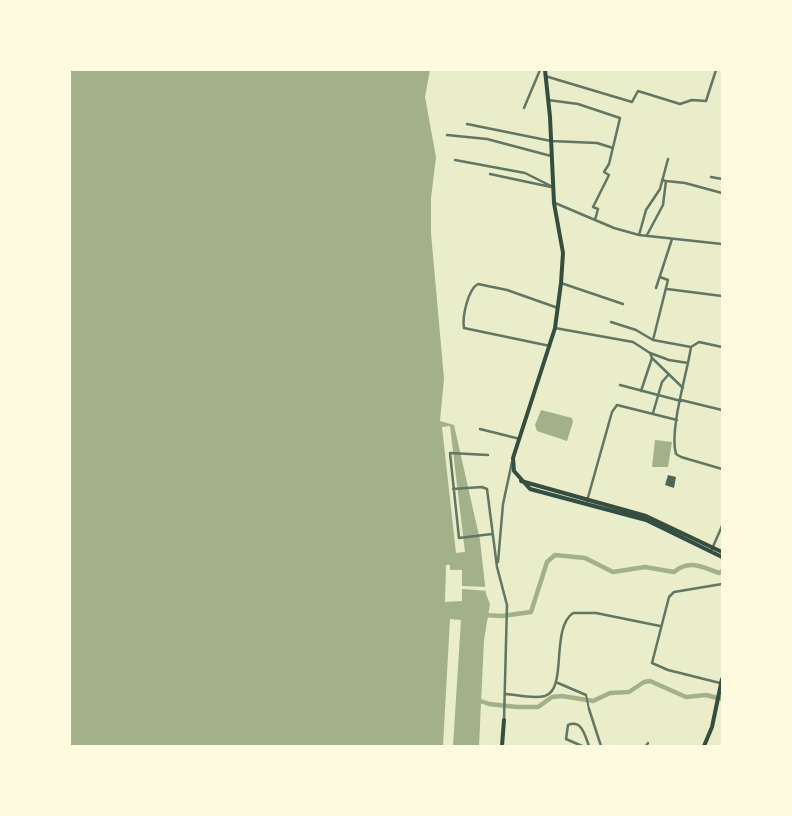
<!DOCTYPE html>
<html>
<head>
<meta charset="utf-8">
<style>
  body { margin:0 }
  #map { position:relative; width:792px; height:816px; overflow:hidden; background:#e9edc9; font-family:Inter,sans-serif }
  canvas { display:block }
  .frame { position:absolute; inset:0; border:71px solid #fefae0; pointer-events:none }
</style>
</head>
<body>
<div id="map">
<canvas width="792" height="816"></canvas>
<div class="frame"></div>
</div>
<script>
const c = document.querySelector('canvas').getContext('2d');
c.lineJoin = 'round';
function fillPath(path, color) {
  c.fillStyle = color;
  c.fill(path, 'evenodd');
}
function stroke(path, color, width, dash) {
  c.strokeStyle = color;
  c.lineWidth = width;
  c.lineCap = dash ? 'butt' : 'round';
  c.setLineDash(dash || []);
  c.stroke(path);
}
const water = new Path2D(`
  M 70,70 L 430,70 L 425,97 L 436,157 L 431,198 L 431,233 L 444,379 L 440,421 L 454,425 L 480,540 L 486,594 L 490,604 L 484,640 L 479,746 L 70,746 Z
  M 541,410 L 572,418 L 573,422 L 567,441 L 537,431 L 535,425 Z
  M 655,440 L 672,442 L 668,467 L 652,467 Z`);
const pier = new Path2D(`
  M 450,426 L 465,552 L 456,553 L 442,427 Z
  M 446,565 L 450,565 L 450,570 L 462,570 L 462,586 L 488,587 L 489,591 L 462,589 L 462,601 L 445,602 Z
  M 450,619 L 461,620 L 453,746 L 443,746 Z`);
const canal = new Path2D(`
  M 484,615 L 502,616 L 531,612 L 547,562 L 555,555 L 585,558 L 613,572 L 645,567 L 674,572 C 689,559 702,567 719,573 L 722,571
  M 478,700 L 489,704 L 517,707 L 538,707 L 552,697 L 562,696 L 593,701 L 610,693 L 629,692 L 644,682 L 650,681 L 686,697 L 706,695 L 722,699`);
const building = new Path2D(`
  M 668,475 L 676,477 L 674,488 L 665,485 Z`);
const pedestrian = new Path2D(`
  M 586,695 L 589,709`);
const minor = new Path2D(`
  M 545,76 L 632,102 L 638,91 L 680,104 L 692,100 L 706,101 L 716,70
  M 548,100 L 578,104 L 620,118 L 609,164 L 604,172 L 609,175 L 593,207 L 598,209 L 595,220
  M 524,108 L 540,70
  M 467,124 L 551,141 L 597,143 L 613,148
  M 447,135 L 487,139 L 551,156
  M 455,160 L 525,173 L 553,187
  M 490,174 L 551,187
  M 711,177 L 722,179
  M 666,181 L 685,183 L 722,193
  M 555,203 L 614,228 L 639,235 L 722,244
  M 639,235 L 646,210 L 660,189 L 668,159
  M 647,235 L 663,205 L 666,181 L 662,180
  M 561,283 L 623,304
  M 656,288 L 672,239
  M 667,289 L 722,296
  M 611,322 L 636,330 L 653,340 L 691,347
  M 555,328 L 633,342 L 650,353 L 652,358 L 683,388
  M 653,340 L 668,280 L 660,277
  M 550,346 L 464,328 C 462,317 468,289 478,284 L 507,290 L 558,308
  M 722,347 L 699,342 L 691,347 C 687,374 669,430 676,454 L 681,457 L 722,469
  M 650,353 L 669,360 L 688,363
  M 620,385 L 681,401
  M 641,391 L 652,358
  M 681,400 L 722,410
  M 653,413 L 662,382 L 669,374
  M 480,429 L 520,439
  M 488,455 L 450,453 L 459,538 L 492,534
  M 453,489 L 482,487 L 487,489 L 497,567 L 507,605 L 504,720
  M 587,501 L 612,412 L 617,405 L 677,420
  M 712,549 L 722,526
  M 498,562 L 503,504 L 512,462
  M 558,683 L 586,695
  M 720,683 L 668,670 L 652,663 L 669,597 L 674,592 L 722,584
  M 506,694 C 518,695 533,699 545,696 C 568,689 550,629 573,613 L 596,613 L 660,626
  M 589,709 L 601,746
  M 582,746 L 566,739 L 568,725 C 582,719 585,736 589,746
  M 646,746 L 648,743`);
const secondary = new Path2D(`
  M 545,70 L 550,117 L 554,203 L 563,253 L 561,283 L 555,328 L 513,458 L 514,471 L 530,489 L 646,520 L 722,557
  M 521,481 L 646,516 L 722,552
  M 502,746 L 504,720
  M 704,746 L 712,727 L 722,679`);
fillPath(water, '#a3b18a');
fillPath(pier, '#e9edc9');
stroke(canal, '#a3b18a', 4.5);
fillPath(building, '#4f6655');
stroke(pedestrian, '#617663', 2);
stroke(minor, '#617663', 2.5);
stroke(secondary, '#344e41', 4);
</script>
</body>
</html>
